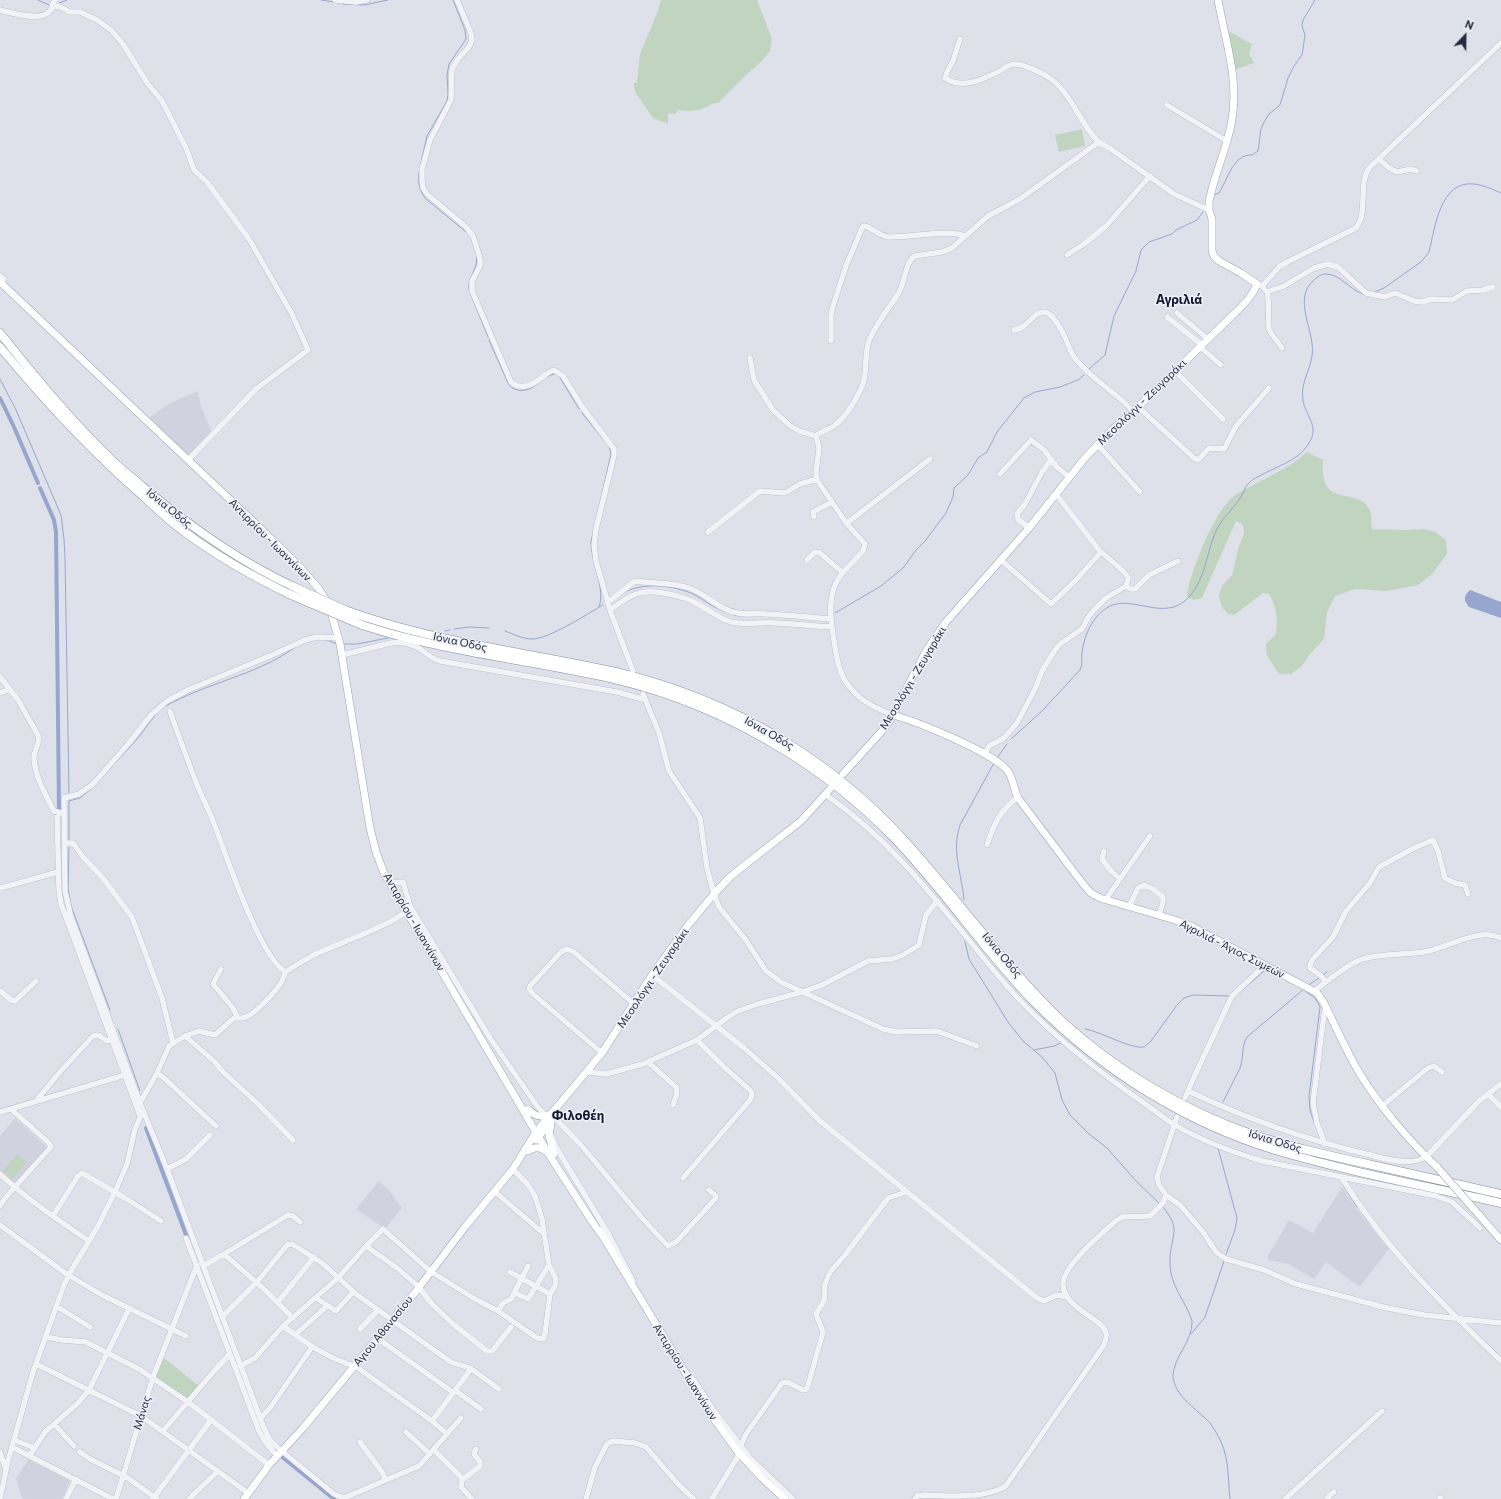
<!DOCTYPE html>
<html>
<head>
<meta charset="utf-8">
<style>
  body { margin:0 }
  #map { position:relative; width:1501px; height:1499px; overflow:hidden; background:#dfe1ea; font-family:Commissioner,sans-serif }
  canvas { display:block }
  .north { position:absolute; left:1445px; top:16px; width:40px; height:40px; -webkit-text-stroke:3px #eef0f7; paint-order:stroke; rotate:22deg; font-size:11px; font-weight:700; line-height:16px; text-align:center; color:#262b42 }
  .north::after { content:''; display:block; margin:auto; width:14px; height:18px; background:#262b42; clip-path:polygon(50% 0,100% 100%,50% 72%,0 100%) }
</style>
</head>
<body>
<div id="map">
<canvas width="1501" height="1499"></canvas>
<div class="north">N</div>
</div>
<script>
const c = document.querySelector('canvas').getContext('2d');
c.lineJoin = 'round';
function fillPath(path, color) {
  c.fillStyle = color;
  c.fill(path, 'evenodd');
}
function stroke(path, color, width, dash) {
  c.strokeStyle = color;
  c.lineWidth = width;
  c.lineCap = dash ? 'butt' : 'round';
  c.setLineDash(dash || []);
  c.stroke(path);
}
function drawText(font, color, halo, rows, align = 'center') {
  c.font = font + ' Commissioner,sans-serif';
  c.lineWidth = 3;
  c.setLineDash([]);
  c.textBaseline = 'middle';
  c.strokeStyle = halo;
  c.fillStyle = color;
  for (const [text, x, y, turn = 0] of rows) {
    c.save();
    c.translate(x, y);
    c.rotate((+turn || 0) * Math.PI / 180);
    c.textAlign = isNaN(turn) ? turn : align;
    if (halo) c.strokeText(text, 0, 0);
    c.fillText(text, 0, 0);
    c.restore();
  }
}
const built = new Path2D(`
  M 198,391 L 200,403 L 212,433 L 188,458 L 147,419 L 170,403 Z
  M 15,1118 L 47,1147 L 14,1184 L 0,1173 L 0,1136 Z
  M 379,1181 L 389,1190 L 402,1208 L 385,1229 L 356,1209 Z
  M 1342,1187 L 1362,1216 L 1389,1249 L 1361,1285 L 1358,1286 L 1326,1262 L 1314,1279 L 1288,1264 L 1268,1260 L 1268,1256 L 1289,1220 L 1313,1233 Z
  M 29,1459 L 70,1481 L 62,1499 L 25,1499 L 22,1498 L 16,1478 Z`);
const green = new Path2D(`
  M 661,0 L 757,0 L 772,39 L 770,51 L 761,62 L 747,74 L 718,103 C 710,103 711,106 704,108 C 696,112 686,111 678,110 L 675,114 L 668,113 L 668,124 L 653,118 L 635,92 L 634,83 L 637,83 L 640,54 L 658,11 Z
  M 1226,30 L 1252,44 L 1249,54 L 1254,63 L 1234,70 Z
  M 1082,129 L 1085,146 L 1059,152 L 1055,135 Z
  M 1307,452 L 1323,460 C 1319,512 1356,484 1370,510 C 1372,515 1371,523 1372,529 L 1407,530 L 1424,529 L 1435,532 L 1446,540 L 1447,554 L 1432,574 L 1418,585 L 1387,591 L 1355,589 L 1335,596 L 1327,612 L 1324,639 L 1310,654 L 1302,666 L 1291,674 L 1279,674 L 1267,656 L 1266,644 L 1276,634 C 1278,620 1277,607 1269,594 L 1263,593 L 1234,615 L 1228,614 L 1222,607 L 1219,596 L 1222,586 L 1232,575 L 1239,546 L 1244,534 L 1243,525 L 1236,521 L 1202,598 L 1194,600 L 1187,597 C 1189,574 1215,510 1234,496 C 1247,487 1261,482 1274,474 C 1286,468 1297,461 1307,452 Z
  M 17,1154 L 27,1162 L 13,1179 L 3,1171 Z
  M 164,1358 L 199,1386 L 187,1399 L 156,1376 Z`);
const water = new Path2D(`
  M 1470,590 L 1501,602 L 1501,618 L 1469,607 L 1465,601 L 1465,597 L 1467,593 Z`);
const stream = new Path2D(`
  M 38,0 L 49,5
  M 321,0 L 334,2
  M 59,3 L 67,0
  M 343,4 L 364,5 L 388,0
  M 420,167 L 427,136 L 447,101 L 448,94 L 447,75 L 449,64 L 466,39 L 465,30 L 453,0
  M 419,172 C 418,184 419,190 426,199 L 466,232
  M 1214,195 L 1219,193 C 1228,179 1233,154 1252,155 L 1258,151 L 1261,129 L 1264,122 L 1269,114 L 1280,105 L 1288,78 L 1294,66 L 1302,55 L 1305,35 L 1302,26 L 1303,20 L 1315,0
  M 470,280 L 476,265 L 477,256
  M 469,283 L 469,290
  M 1375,292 L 1384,288 L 1421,262 L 1429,252 C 1435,228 1440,180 1474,184 C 1483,185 1492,189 1501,193
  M 471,295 L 488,337
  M 489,340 L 508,383 C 510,387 513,389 518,390 C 534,393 541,377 554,374
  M 1089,369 L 1105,355 L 1114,316 L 1136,271 L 1141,250 L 1149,242 L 1172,234 L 1176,230 L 1197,220 L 1203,212
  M 559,376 L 579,409
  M 0,379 L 16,410 L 61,515 L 64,539 L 65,557 L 69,793
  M 582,413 L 603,439
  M 625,592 C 645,582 672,585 693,594 C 703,599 712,607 723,611
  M 599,607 C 606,591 591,561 591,542 L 611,454 L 609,446
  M 835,613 L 881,586 L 904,567 L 916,550 L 925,541 L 946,513 L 953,497 L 954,488 L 968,475 L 978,458 L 987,452 L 997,432 L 1024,398 L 1035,392 L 1060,387 L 1078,380 L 1084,375
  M 734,615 L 740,616
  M 454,629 L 470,627 L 489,628
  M 445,631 L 450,630
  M 505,631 C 513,634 523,639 532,639 C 549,639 587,614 603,605
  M 327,640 L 337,644
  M 343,644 L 357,644 L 388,638
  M 164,707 C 205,683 255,676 294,648
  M 1011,739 L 1041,712 L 1080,670 C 1083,665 1081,659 1082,653 C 1084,634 1095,611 1113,605 C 1134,597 1164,620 1186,600 C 1206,581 1206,553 1216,531 C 1221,519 1232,510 1239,500 C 1243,495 1244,488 1248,484 C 1252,479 1258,477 1263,474 C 1282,464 1303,459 1312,437 C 1317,424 1304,412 1303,400 C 1300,384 1310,371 1312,356 C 1316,332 1292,300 1313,281 C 1317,277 1321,274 1326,274 C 1340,274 1350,290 1363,294
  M 997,758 L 1007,744
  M 102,777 L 138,738 L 156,714
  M 69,840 L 69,801 L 80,798 L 93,787
  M 69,847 L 68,889 L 71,906 L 110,1010
  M 964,900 C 962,874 951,851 960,825 L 994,763
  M 965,942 L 969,959 L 1008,1022 L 1023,1041 L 1042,1057 L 1055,1073 L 1062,1100 L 1070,1115 L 1088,1133 L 1107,1148 L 1136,1181 L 1160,1204
  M 1323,975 L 1327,972
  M 1310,984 L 1319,978
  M 1304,990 L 1316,999 L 1320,1007 L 1309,1097 L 1310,1110 L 1314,1122
  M 1240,992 L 1264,971 L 1272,973 L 1280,977
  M 118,1029 L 140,1091
  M 1085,1029 C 1102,1032 1130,1049 1144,1047 L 1151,1041 L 1177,1005 L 1184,998 L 1193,995 L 1229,996
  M 1034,1050 L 1054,1046 L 1061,1043
  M 1223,1102 L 1240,1068 C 1244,1057 1241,1047 1247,1037 L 1304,989
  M 1218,1148 L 1237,1218 L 1235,1230 L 1226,1254
  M 1343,1185 L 1357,1207
  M 1162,1206 C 1184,1231 1169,1236 1170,1264 C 1170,1286 1186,1301 1192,1321 C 1193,1341 1173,1358 1173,1376 C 1174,1396 1198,1410 1210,1423 C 1214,1429 1218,1435 1221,1442 C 1229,1458 1228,1481 1230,1499
  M 1362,1213 L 1370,1224
  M 1191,1334 L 1205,1317 L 1224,1261`);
const canal = new Path2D(`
  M 0,398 L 14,427 L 38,483
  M 40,488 L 54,520 L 56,532 L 59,811
  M 146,1128 L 188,1240
  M 281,1456 L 334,1499`);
const minor = new Path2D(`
  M 335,0 L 356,2 L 367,0
  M 457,0 L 471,33 L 472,40 L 469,47 L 458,59 L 452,69 L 451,100 L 430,140 L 422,169 L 422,180 L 423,188 L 427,194 L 466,227 L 473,236 L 480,258 L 480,266 L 472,281 L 472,291 L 511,382 C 526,394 539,379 551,371 L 554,370 L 563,376 L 583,408 L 614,449 L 614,456 L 596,529 L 594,545 L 596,561 L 610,610 L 633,671
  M 52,7 L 58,6 L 70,12 L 80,12 L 97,20 L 111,30 L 123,44 L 148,84 L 162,101 L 187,150 L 194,170 L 207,182 L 249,239 L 292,314 L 308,350 L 256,389 L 188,460
  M 0,10 C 11,13 41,22 50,11 C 53,8 52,3 55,0
  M 960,39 L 953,61 L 947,72 L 945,78 C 963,90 983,79 1000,71 C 1004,68 1009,65 1014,64 C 1021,63 1042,73 1048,77 C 1072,92 1079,124 1099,142
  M 1167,105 L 1227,141
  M 1379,159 L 1389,168 L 1397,172 L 1411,169 L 1417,171
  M 1067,255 L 1084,244 L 1106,226 L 1150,176
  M 0,276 L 4,279 L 1,282
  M 1257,284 L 1262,286 L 1280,266 L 1287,262 L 1356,228 C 1369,211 1357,184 1370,167 L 1501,43
  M 1262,286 L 1267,292 L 1268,296 L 1269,330 L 1282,348
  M 1267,292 L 1284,286 L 1314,268 L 1328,264 L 1338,267 L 1366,293 L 1385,297 L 1395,293 L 1414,301 L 1422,302 L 1432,299 L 1452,300 L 1467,291 L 1483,290 L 1493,287
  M 1177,313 L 1208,339
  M 1167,317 L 1202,345
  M 1014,330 C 1018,329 1022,328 1025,325 C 1031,321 1036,311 1045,312 C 1053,314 1059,326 1063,333 C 1068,342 1070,354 1078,362 C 1094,381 1117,393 1133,411
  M 831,341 L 831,314 L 833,306 L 846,266 L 862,228 L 864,226 C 873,227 879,237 889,237 C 908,238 949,229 965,236
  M 1200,347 L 1221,365
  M 750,358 L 754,380 L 773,410 L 789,425 L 799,431 L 816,436
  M 1174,370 L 1223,419
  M 1138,407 L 1194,458 L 1198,460 L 1209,448 L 1224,449 L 1236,426 L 1269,388
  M 1097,444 L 1140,492
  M 1000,474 L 1031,440 L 1044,450 L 1057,467 L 1069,477
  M 814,517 L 813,512 L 832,502
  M 847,523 L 930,459
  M 1029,528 L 1018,519 L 1017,514 L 1025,504 L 1042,472 L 1051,460
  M 708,532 L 760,491 L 785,493 L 800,484 L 817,479
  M 807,560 L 815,552 L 820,553 L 843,573
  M 1001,560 L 1051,604 L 1076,580 L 1101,552
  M 1126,586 L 1131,589 L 1135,589 L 1149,575 L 1178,561
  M 608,602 L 635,581 C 653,584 672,582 689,588 C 707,594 718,610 738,613 C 747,615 757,613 766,614 C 787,615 809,617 830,619
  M 610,610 C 618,604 627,597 636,594 C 652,588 684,596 698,604 C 709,610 719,619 731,622 C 745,625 762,622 776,623 C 795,624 813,626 831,627
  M 342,655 L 391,643 C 401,641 416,645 423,651 C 429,656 433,659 440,661 L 617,692 L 646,700
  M 0,677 L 18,700 L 38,735 C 41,744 33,750 34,759 C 35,777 46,795 54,811 L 61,813
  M 0,693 L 10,689
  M 643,694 L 659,733 L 669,771 L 700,818 L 707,868 L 714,894 L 719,907 L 745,939 L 766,971 L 781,982 L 883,1029 L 897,1032 L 937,1031 L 977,1046
  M 170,711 C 178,735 187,758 196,782 C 201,795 208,808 213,821 C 225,851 260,959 286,972
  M 893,715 C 874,708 857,699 846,682 C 839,672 837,659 835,647 C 832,626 826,601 837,581 C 843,569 855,561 863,551 L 865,544 L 847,524 L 817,480 L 816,473 L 819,448 L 816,436 C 820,431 828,430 834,426 C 845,418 854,403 860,391 C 868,376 864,360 868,344 C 872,329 890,307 898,294 C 905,284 905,261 915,256 L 942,252 L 952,248 L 988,216 L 1020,199 L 1099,142 L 1111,149 L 1174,194 L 1209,210
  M 985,754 L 989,746 L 1004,738 L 1017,723 L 1035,689 L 1042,671 L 1055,650 L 1060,644 L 1082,629 L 1089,616 L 1095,609 L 1106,598 L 1126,586 L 1128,580 L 1128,577 L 1123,571 L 1099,550 L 1056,494
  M 826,795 C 899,845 949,918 1006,985 C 1047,1032 1097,1071 1148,1106 C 1157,1112 1166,1120 1175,1125 C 1202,1141 1232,1152 1262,1161 L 1436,1196 L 1452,1202 L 1480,1228
  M 57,813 L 59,891 L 61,904 L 125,1075
  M 65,843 L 73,843 L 83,857 L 102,877 L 132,917 L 162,998 L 173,1043
  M 987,845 C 994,823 1000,811 1018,797
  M 1104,851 L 1102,859 L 1111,871 L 1120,879
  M 390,883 L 403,882 L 410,906 L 490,1038 L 537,1106 L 546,1116
  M 0,888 L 58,872
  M 1106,899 L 1150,836
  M 1129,907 L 1138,888 L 1144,885 L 1153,889 L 1163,897 L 1163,902 L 1159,915
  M 221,969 L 213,984 L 233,1008 L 238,1018
  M 652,975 L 744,1048 L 777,1077 L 819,1120 L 1037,1298 L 1044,1301 L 1057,1295 L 1067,1297
  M 1326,982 L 1320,975 L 1310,968 L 1310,965 L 1312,960 L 1333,937 L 1346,911 L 1370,883 L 1379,867 L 1414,848 L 1433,840 L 1438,851 L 1445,878 L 1455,883 L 1465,885 L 1468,894
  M 0,991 L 11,1000 L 15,1001 L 36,981
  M 1314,991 C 1328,981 1343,967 1360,960 C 1378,953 1404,955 1424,952 C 1448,948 1478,927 1501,938
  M 185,1036 L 215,1062 L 222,1071 L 257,1103 L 293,1140
  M 602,1053 L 533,994 L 529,989 L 530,986 L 561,952 L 567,949 L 574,952 L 634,1004
  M 648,1062 L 676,1087 L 677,1093 L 673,1105
  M 587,1072 L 606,1074 L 643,1064 L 697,1040 L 728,1017 L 738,1011 L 758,1004 L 802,992 L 822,985 L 868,961 L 892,959 L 903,955 L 919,945 L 926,915 L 937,901
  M 157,1073 L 164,1078 L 216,1126
  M 1188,1091 C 1245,1118 1304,1139 1366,1154 C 1384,1158 1409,1167 1426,1157 L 1479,1101 L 1501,1084
  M 1488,1094 L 1501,1107
  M 1185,1098 L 1194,1077 L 1232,996 L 1265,965
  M 36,1101 L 59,1073 L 93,1036 L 98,1035 L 107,1041 L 112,1040
  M 140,1103 L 71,917 L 65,891 L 64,798 L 79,794 L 93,784 L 129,743 L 151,715 L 167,701 L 188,690 L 272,655 L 305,640 L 317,637 L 339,638
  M 1382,1106 L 1428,1068 L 1434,1066 L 1442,1072
  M 0,1112 L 125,1075 L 140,1116
  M 554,1117 L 581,1145 L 642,1218 L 668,1246 L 676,1242 L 715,1199 L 716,1196 L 709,1190
  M 552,1137 L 556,1147 L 609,1235 L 633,1281
  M 1325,1144 L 1317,1123 L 1313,1103 L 1324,1015 L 1326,1007
  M 167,1169 L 186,1159 L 210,1135
  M 0,1174 C 27,1199 58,1220 89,1241
  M 683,1178 L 750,1100 L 752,1095 L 751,1091 L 723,1066 L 697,1040
  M 1342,1178 C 1384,1247 1443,1305 1501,1361
  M 494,1191 L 543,1233
  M 1166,1195 L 1180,1205 L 1203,1232 L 1216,1252 L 1226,1259 L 1264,1270 L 1296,1284 L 1387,1308 L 1424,1315 L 1501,1323
  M 0,1206 L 6,1197 L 51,1147 L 49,1143 L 11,1109
  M 53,1216 L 78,1176 L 82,1173 L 125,1198 L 161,1221
  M 0,1225 L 68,1275 L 102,1295 L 186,1336
  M 186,1238 L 230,1354
  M 366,1246 L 397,1268 L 419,1287 L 431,1303 L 453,1324 L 487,1351 L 492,1351 L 511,1327
  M 203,1266 L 224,1254
  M 510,1272 L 550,1294
  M 515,1293 L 528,1299 L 549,1265
  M 316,1298 L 336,1311 L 353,1292
  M 278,1302 L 314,1257
  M 56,1306 L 90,1327
  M 498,1311 L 503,1303 L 511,1299 L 528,1266
  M 222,1317 L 257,1282 L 287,1245 L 292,1244 L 322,1263 L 356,1294 L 431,1348 L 451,1362 L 470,1368 L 499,1389
  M 293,1318 L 265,1290 L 224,1254 L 288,1215 L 293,1216 L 300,1222
  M 283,1326 C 302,1341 331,1360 355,1366 L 432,1421 L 447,1434 L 419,1466 L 344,1498 L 334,1494 L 277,1447 L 270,1440 L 264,1428 L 167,1169 L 140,1103 L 157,1073 L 169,1046 L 185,1036 L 199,1031 L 215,1035 L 234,1018 C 238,1017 242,1019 246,1017 C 257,1012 274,993 281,983 C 283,980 283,975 286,972 C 290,968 307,959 312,956 C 330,946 404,922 410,906
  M 360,1329 L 378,1310
  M 295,1335 L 327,1306
  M 46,1337 L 62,1340 L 86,1342 L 139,1369 L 188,1402 L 269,1465
  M 377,1338 L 454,1393
  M 36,1364 L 141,1416 L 248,1493
  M 240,1366 L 255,1358 L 283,1326 L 338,1278 L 366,1246 L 383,1229 L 430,1271 L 475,1299 L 498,1311 L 537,1338 L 543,1339 L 545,1334 L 550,1294 L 555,1286 L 556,1279 L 549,1265 L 542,1219 L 535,1196 L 528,1185 L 513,1169
  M 688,1375 L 694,1380 L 714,1411 L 751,1459 L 793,1499
  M 456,1391 L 481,1409
  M 260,1419 L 270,1408 L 312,1347
  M 432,1421 L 471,1369
  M 55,1425 L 74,1446
  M 163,1431 L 214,1371 L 230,1354 L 259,1431 L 265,1442 L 277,1456
  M 406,1432 L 430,1454
  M 447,1434 L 461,1418
  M 14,1440 L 35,1448
  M 360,1442 L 382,1472 L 386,1480
  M 12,1447 L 113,1499
  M 434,1450 L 460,1476 L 462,1480 L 461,1487 L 472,1499
  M 0,1452 L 6,1470
  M 80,1452 L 90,1459 L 128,1478 L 157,1499
  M 738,1452 L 746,1434 L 782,1383 L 787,1382 L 803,1390 L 807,1389 L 823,1332 L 816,1314 L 824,1301 L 825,1284 L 830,1272 L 845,1255 L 888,1198 L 906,1192
  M 30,1455 L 45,1432 L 78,1403 L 89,1390 L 129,1309
  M 462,1480 L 480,1466 L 480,1462 L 474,1454 L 476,1449
  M 1440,1498 L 1441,1499
  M 0,1499 L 8,1461 L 33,1372 L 64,1285 L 71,1271 L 98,1226 L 115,1192 L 127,1164 L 135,1129 L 143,1111
  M 66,1499 L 76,1479
  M 116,1499 L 153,1377 L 197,1265
  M 153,1499 L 211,1420
  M 189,1499 L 218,1471
  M 586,1499 L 595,1467 L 607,1444 L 613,1441 L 635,1443 L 646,1447 L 678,1484 L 694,1499
  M 712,1499 L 740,1453
  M 915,1499 L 917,1496 L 924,1495 C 953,1496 979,1499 1005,1487 L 1104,1345 C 1105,1341 1107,1337 1106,1333 C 1103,1318 1062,1308 1063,1283 C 1064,1265 1103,1232 1117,1220 L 1122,1217 L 1150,1216 L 1163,1203 L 1166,1195 L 1159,1185 L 1157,1177 L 1177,1117
  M 1285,1499 L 1382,1411
  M 1327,1499 L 1331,1494 L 1334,1492`);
const major = new Path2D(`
  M 0,282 L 260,528 L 299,566 L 319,589 L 329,605 L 340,644 L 370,828 L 376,852 L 384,873 L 548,1153 L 593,1223 L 601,1234
  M 893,715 C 918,722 990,751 1007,770 C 1013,777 1014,790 1018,798 L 1083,884 L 1091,893 L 1100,898 L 1175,920 L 1191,926 L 1304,986 L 1317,993 L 1324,1003 C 1335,1025 1345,1048 1357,1069 C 1377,1103 1408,1140 1437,1167
  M 843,774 L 882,731 L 890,720 L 925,653 L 945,623 L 1029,528 L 1084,459 L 1112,430 L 1138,407 L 1237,311 C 1245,303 1253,295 1257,284 L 1241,273 L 1219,261 L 1214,256 L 1212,251 L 1212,219 L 1209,210 L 1209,202 C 1214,174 1228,147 1232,119 C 1239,79 1225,39 1218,0
  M 528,1109 C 535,1117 542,1118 551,1114
  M 551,1123 L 549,1135 L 554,1154
  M 536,1140 L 551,1121 L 556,1113
  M 528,1151 C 535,1146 540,1147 547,1152
  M 1473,1208 L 1501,1240
  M 599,1230 L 711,1415 L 738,1452 L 765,1481 L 785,1499
  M 244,1499 L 269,1465 L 303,1428 L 352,1369 L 417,1290 L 465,1227 L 513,1169 L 536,1132 L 602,1053 L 652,975 L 689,924 L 714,894 L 730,877 L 746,864 L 801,821 L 830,789`);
const highway = new Path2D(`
  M 0,333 C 36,378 73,423 115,463 C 126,473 137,482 148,491 C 192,528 239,561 292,586
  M 0,347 C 44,400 91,451 143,496 C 156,508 168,520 182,530 C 215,555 252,576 289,594
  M 365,617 C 447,644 532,653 616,672 C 674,686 730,708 781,739 C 825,766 868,800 903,839 C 958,899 1005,967 1064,1023 C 1117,1071 1183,1110 1251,1134 C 1290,1147 1331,1156 1372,1165 C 1415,1175 1458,1184 1501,1194
  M 362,625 C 444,652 530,660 614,679 C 674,693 732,718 784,750 C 823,774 861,804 893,837 C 944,889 984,951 1035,1003 C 1102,1070 1184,1122 1275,1150 C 1349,1172 1426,1186 1501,1203`);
const majorBridge = new Path2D(`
  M 1437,1167 L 1473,1208`);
const highwayBridge = new Path2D(`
  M 292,586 L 345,610 L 365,617
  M 289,594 L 362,625`);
const streetNames = [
  ["Μεσολόγγι - Ζευγαράκι",1142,402,-44],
  ["Ιόνια Οδός",169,508,39],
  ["Αντιρρίου - Ιωαννίνων",270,540,45],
  ["Ιόνια Οδός",460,642,12],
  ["Μεσολόγγι - Ζευγαράκι",913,678,-59],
  ["Ιόνια Οδός",769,733,30],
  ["Αντιρρίου - Ιωαννίνων",414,922,60],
  ["Αγριλιά - Άγιος Συμεών",1232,949,27],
  ["Ιόνια Οδός",1002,955,50],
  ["Μεσολόγγι - Ζευγαράκι",653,978,-56],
  ["Ιόνια Οδός",1275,1141,17],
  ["Αγιου Αθανασίου",383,1331,-51],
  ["Αντιρρίου - Ιωαννίνων",685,1372,58],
  ["Μάνας",142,1413,-73]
];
const quarterNames = [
  ["Αγριλιά",1179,300],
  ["Φιλοθέη",578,1116]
];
fillPath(built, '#d0d3df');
fillPath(green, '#c0d4bf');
fillPath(water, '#96a6ce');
stroke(stream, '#96a6ce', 1);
stroke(canal, '#96a6ce', 4);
stroke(minor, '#a8aab8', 6);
stroke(major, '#9da2b7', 8);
stroke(highway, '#848aa2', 9);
stroke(minor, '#f2f3f7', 5.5);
stroke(major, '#fff', 7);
stroke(highway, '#fff', 8);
stroke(majorBridge, '#9da2b7', 8, []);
stroke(highwayBridge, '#848aa2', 9, []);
stroke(majorBridge, '#fff', 7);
stroke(highwayBridge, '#fff', 8);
drawText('11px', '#262b42', '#eef0f7', streetNames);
drawText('bold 13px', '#181c33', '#eef0f7', quarterNames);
</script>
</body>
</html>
